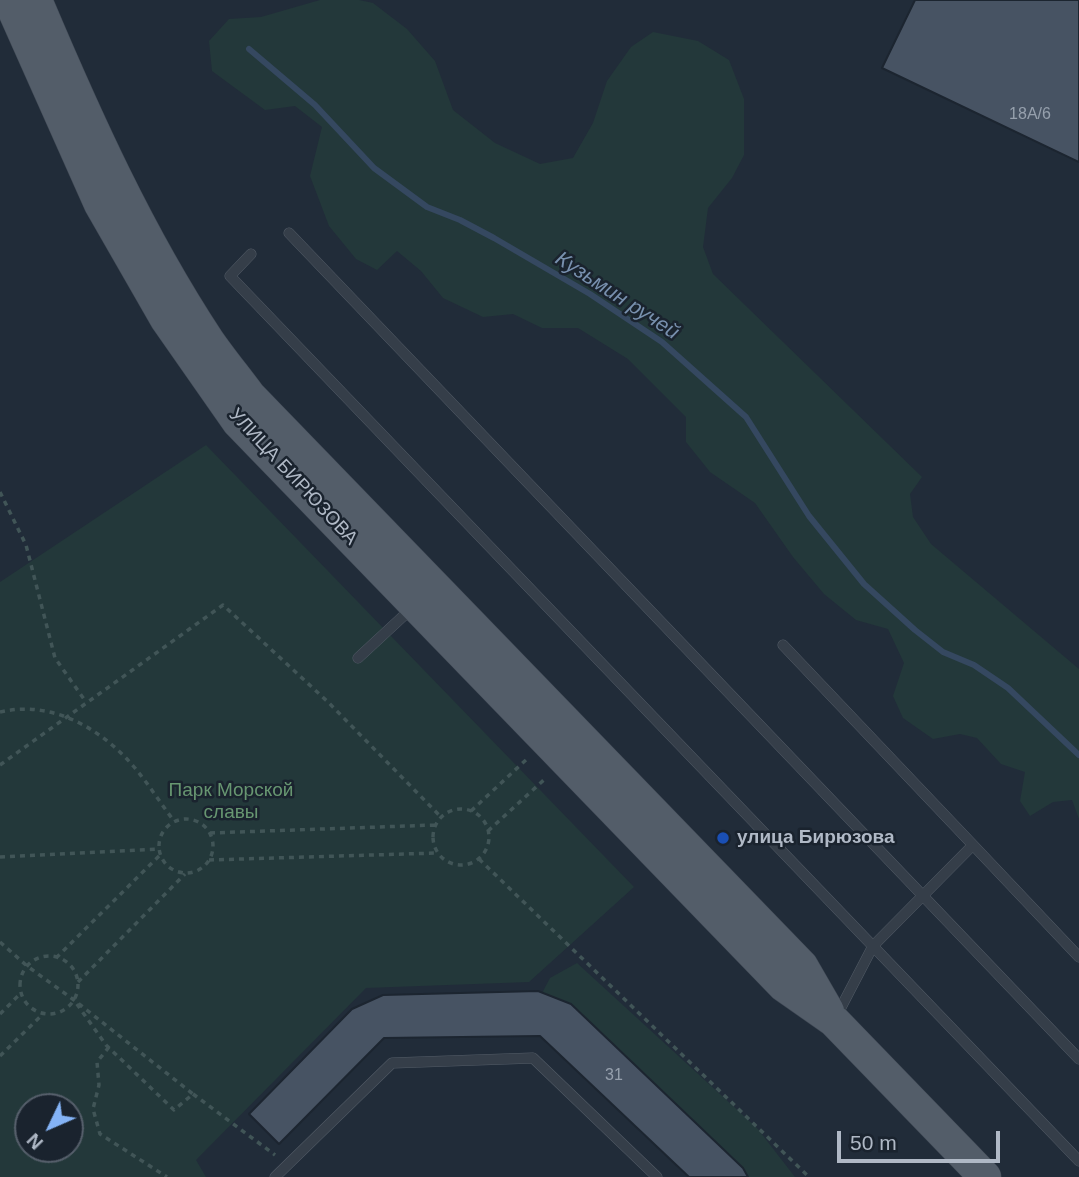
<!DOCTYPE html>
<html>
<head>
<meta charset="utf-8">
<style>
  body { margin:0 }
  #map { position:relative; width:1079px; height:1177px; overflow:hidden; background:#212c39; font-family:Helvetica,sans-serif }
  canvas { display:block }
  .north { position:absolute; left:14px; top:1093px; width:70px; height:70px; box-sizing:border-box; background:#1a232e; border:2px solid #565f6b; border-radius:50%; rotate:226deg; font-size:19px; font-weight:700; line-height:28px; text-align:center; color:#b0b9c6 }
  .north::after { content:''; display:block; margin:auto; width:24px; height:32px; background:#84b3f6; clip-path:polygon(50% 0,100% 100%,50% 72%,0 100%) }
  .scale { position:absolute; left:837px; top:1131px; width:163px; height:32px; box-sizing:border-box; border:4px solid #b0b9c6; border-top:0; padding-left:9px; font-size:21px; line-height:24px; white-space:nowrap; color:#b0b9c6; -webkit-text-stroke:5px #1a232e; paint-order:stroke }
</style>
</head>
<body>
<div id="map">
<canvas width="1079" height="1177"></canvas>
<div class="north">N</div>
<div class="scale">50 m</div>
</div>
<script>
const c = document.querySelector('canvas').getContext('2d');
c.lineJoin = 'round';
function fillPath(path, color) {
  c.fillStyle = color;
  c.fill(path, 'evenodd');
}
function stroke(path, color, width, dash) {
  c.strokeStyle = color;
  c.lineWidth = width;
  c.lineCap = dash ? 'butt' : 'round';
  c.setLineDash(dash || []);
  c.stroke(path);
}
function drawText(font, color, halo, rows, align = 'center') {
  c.font = font + ' Helvetica,sans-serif';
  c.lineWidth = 5;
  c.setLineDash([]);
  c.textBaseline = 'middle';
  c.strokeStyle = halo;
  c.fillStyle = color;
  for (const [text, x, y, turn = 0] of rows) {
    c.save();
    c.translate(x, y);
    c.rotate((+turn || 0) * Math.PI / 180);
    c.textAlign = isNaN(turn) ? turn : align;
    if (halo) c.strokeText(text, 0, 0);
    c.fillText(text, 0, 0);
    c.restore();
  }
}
const green = new Path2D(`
  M 320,0 L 359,0 L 373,3 L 407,29 L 435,61 L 453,110 L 495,143 L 540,164 L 573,158 L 593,123 L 607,81 L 631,47 L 653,32 L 698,41 L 729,60 L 744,99 L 744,155 L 732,178 L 708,208 L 703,247 L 713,274 L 922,477 L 910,494 L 913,517 L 931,544 L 1079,669 L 1079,819 L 1072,800 L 1053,802 L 1030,816 L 1020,801 L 1025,772 L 1001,764 L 977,738 L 960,734 L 933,739 L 903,718 L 893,696 L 904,663 L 888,629 L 856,620 L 824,594 L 793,557 L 755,503 L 710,472 L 686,442 L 686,417 L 628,359 L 578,328 L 542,328 L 513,314 L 483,317 L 443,298 L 421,271 L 397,251 L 377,270 L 356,259 L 329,226 L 310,176 L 322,127 L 295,106 L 265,110 L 212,71 L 209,41 L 229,19 L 261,17 Z
  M 206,445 L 634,887 L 529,982 L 366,988 L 196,1160 L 206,1177 L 0,1177 L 0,582 ZM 28,1107 L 70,1107 L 70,1149 L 28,1149 Z
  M 577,963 L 757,1128 L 795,1177 L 725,1177 L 541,995 L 550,978 Z`);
const stream = new Path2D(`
  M 249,49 L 315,105 L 374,168 L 427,207 L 460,220 L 494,238 L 590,294 L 662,342 L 746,417 L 809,516 L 864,584 L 915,630 L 943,652 L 974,665 L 1008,688 L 1079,755`);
const building = new Path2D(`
  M 915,0 L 1079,0 L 1079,162 L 882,68 Z
  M 538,991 L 571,1004 L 743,1168 L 748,1177 L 689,1177 L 540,1036 L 384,1038 L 279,1144 L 249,1114 L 352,1009 L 383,995 Z`);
const path = new Path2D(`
  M 0,492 L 26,545 L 55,658 L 86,702
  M 0,712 C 47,701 91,723 124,756 C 143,775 158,800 174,821
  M 0,765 L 223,605 L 328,702 L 441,817
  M433 837a28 28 0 1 1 56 0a28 28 0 1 1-56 0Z
  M 471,811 L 528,758
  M159 846a27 27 0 1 1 54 0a27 27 0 1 1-54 0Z
  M 488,831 L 546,778
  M 210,833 L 435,825
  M 0,857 L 159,849
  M 479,859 L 809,1177
  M 209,860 L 437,853
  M 0,942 L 27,966 L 74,1000 L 193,1094 L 174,1110 L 106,1045 L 74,1000
  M20 985a29 29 0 1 1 58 0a29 29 0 1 1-58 0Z
  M 56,958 L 159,856
  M 78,982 L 185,874
  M 0,1014 L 21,993
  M 109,1047 L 97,1062 L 99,1085 L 93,1109 L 100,1134 L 167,1177
  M 0,1056 L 44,1013
  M 193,1094 L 275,1155`);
const lane = new Path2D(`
  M 289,233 L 1079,1059
  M 251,254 L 230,276 L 1079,1161
  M 783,645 L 973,845 L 873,946 L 836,1017
  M 358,658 L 412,608
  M 973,845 L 1079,957
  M 275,1177 L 392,1063 L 533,1058 L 657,1177`);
const primary = new Path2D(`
  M 9,0 L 100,204 L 166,319 L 238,422 L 784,986 L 834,1021 L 985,1177
  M 36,0 C 85,116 138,234 208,340 C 221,359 236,377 250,396 L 802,966 L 828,1011`);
const markers = [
  [723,838,7,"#1a4fb4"]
];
const numberNames = [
  ["18А/6",1030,115],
  ["31",614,1076]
];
const streetNames = [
  ["УЛИЦА БИРЮЗОВА",293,477,47]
];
const parkNames = [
  ["Парк Морской",231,791],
  ["славы",231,813]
];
const poiNames = [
  ["улица Бирюзова",737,838]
];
const waterNames = [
  ["Кузьмин ручей",617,296,33]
];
fillPath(green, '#23383a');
stroke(stream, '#354860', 6);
fillPath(building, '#475363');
stroke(building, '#1c2530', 2);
stroke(lane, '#535c67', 11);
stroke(primary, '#3e4753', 33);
stroke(path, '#415557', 3.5, [5, 5]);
stroke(lane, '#353e49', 10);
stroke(primary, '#535d69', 32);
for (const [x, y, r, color] of markers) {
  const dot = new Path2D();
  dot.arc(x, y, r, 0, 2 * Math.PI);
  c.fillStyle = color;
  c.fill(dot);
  stroke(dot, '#1a232e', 2.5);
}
drawText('16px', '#96a0ad', null, numberNames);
drawText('19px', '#b0b9c6', '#1a232e', streetNames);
drawText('19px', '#679671', '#1a232e', parkNames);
drawText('bold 19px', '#b0b9c6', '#1a232e', poiNames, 'left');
drawText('italic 21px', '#7890ae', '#1a232e', waterNames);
</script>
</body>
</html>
